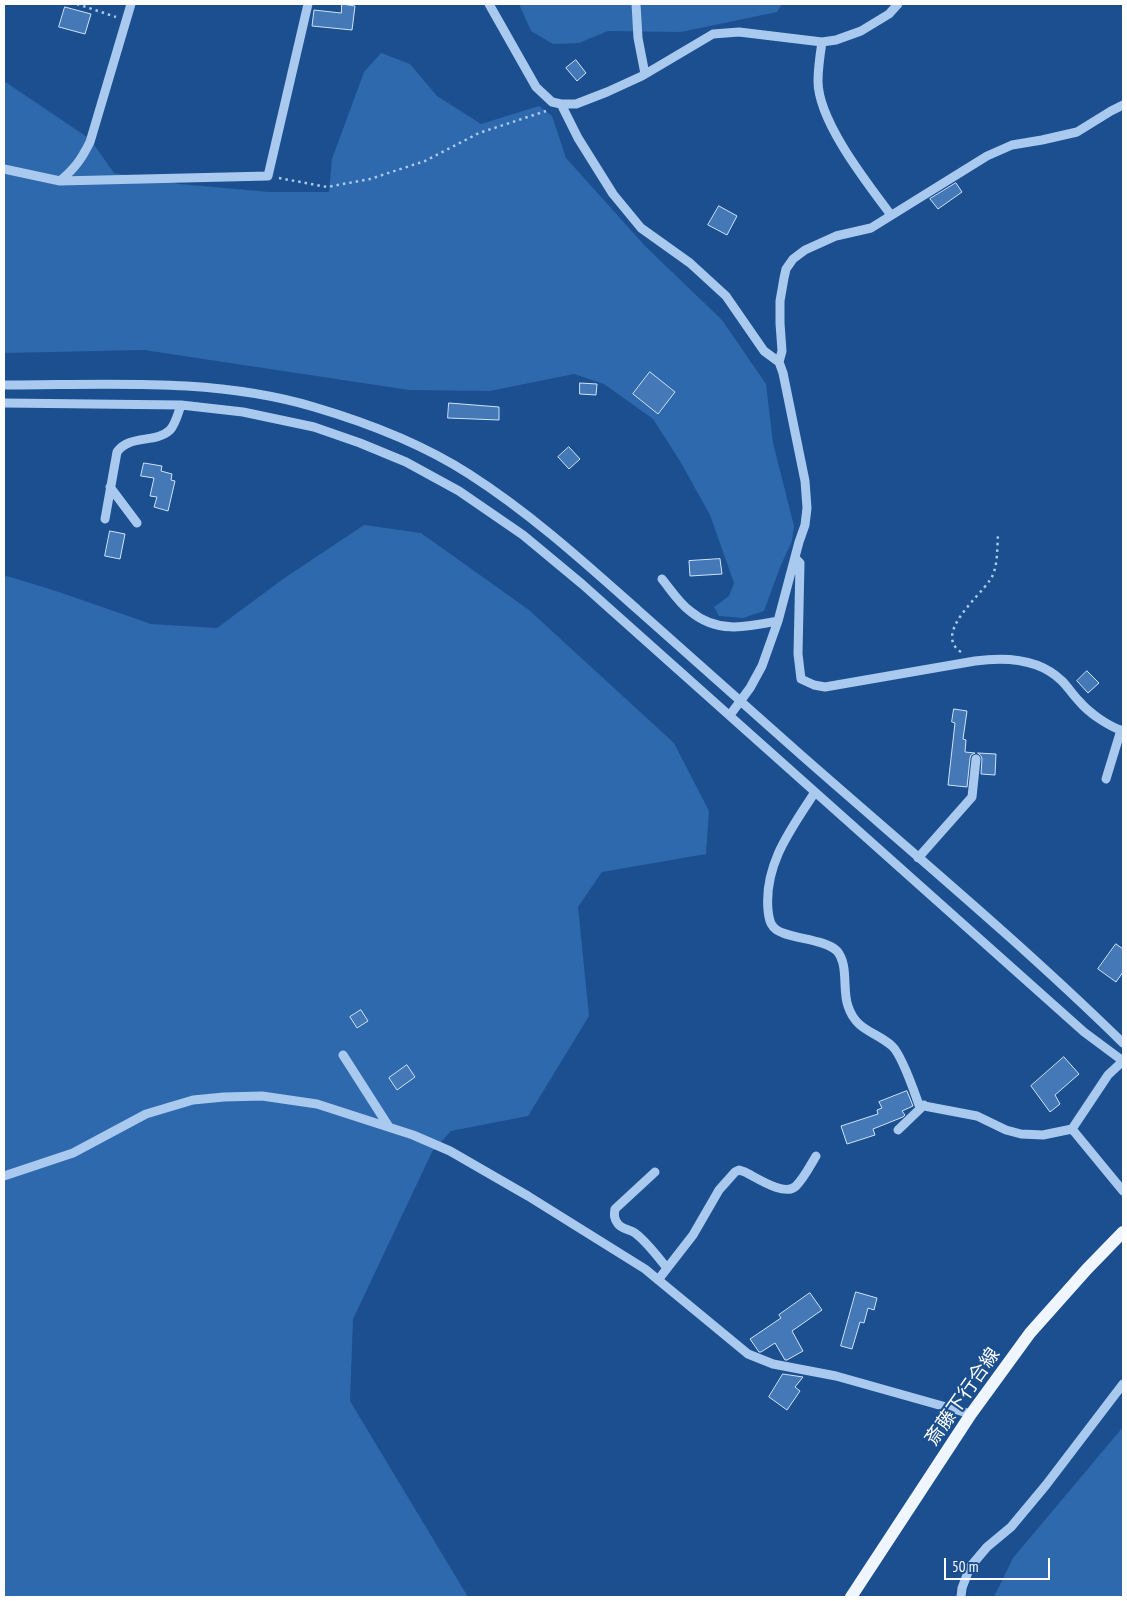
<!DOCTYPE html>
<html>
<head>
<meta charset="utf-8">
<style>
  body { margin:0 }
  #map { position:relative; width:1127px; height:1601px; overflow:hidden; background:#1b4f8f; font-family:"PT Sans Narrow",sans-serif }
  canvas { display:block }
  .frame { position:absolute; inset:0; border:5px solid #fff; pointer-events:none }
  .scale { position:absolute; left:944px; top:1558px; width:106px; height:22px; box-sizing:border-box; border:2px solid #fff; border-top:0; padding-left:6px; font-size:15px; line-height:18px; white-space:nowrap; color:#fff; -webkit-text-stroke:4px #1b4f8f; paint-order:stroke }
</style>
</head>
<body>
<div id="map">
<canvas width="1127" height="1601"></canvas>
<div class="frame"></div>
<div class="scale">50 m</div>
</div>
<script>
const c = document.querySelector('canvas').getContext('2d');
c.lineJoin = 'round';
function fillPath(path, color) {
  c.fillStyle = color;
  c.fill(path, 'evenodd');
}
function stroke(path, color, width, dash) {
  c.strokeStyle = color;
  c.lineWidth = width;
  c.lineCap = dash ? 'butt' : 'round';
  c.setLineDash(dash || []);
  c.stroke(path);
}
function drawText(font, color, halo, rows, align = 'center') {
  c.font = font + ' "PT Sans Narrow","Noto Sans JP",sans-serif';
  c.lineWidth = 4.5;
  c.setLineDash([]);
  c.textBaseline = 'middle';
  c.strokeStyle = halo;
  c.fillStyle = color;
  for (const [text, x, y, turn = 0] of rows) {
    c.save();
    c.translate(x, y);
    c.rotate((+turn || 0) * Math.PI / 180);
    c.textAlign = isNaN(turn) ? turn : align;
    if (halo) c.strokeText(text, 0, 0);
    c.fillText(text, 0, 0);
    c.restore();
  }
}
const green = new Path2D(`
  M 519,4 L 782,4 L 777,12 L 681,32 L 608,31 L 579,43 L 553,44 L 531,31 Z
  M 381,53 L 410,64 L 437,96 L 481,124 L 539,106 L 552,116 L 566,158 L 646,247 L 722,320 L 766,384 L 773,443 L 794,526 L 792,541 L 781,565 L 764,611 L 743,618 L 719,616 L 714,607 L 729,596 L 734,583 L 710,515 L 680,461 L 653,419 L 604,384 L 574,374 L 490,391 L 409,390 L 144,350 L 4,353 L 4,81 L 90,139 L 114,173 L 180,184 L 269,192 L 329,192 L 332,159 L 364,72 Z
  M 364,525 L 421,533 L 529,610 L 674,743 L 709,811 L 706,854 L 602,872 L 578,907 L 589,1016 L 528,1116 L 451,1131 L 432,1152 L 353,1319 L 350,1401 L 468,1597 L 4,1597 L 4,577 L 7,576 L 59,592 L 151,624 L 217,628 L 283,579 Z
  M 1123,1427 L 1123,1597 L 994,1597 L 1013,1558 Z`);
const building = new Path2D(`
  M 342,4 L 355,6 L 352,30 L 312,26 L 314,10 L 341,13 Z
  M 65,7 L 91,14 L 85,34 L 59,27 Z
  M 576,60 L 586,73 L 577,81 L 566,68 Z
  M 956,183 L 962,192 L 938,209 L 930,199 Z
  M 719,206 L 737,216 L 727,235 L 708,225 Z
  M 650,372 L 675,392 L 658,414 L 633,394 Z
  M 580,383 L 597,384 L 596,395 L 580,394 Z
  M 449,403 L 499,407 L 499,420 L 448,418 Z
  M 569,447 L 580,459 L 569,469 L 558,457 Z
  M 144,463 L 162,466 L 161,471 L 172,474 L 171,480 L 175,481 L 168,511 L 154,507 L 157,497 L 150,496 L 154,478 L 141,476 Z
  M 110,531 L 125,534 L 120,559 L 105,556 Z
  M 720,559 L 722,574 L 690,576 L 689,561 Z
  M 1087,671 L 1099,683 L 1088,693 L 1077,681 Z
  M 954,709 L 967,711 L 963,739 L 966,740 L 965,752 L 975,753 L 971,755 L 970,758 L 967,787 L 948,785 L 955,723 L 952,722 Z
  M 978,753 L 996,754 L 995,775 L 981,774 L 982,759 L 981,756 Z
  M 1116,944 L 1123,949 L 1123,972 L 1116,982 L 1098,969 Z
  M 361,1010 L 368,1021 L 357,1028 L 350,1017 Z
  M 1064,1057 L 1079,1074 L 1055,1095 L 1060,1104 L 1050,1112 L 1031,1086 Z
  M 407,1065 L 415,1077 L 397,1090 L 389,1078 Z
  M 907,1091 L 913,1106 L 902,1111 L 905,1115 L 903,1117 L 873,1129 L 875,1135 L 847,1144 L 841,1126 L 878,1114 L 877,1110 L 882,1108 L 879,1102 Z
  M 856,1292 L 877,1298 L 874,1310 L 868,1308 L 864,1323 L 860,1322 L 852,1349 L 841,1346 Z
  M 810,1293 L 822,1310 L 792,1331 L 803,1351 L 787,1360 L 785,1360 L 775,1343 L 761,1352 L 759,1352 L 750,1339 L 781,1318 L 779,1315 Z
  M 783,1374 L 803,1377 L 795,1387 L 800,1391 L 787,1410 L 769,1397 Z
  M 940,1417 L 950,1423 L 939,1441 L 926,1432 Z`);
const path = new Path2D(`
  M 77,4 L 116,17
  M 279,178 L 327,187 L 370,179 L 425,161 L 479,133 L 546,111
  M 961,652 C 933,634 979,597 990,580 C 998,569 997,549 998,535`);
const minor = new Path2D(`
  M 489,4 L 536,87 L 552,102 L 561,104 L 576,104 L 607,92 L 642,76 L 713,34 L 739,32 L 822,42 L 836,40 L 861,31 L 889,14 L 898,4
  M 636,4 L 638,38 L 645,74
  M 822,42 C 820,55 818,68 818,81 C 818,121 867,183 891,215
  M 561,104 L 578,138 L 613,194 L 641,228 L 690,263 L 726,296 L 764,351 L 779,362 L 783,373 L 805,481 L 807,508 L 805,525 L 799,542 L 778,621 L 762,666 L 750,688 L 730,715
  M 4,169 L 60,181 L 268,176 L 308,4
  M 60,181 C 75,168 81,160 90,142 L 131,4
  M 779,362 L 782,351 L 780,323 L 780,301 L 784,278 L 786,269 L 793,259 L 805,250 L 836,236 L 871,228 L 987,156 L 1012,145 L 1042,140 L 1077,132 L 1111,111 L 1123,105
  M 4,385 C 106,385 214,377 314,407 C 365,422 424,445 469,474 C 530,513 584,562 638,610 C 692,658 746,706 800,754 C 908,849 1020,942 1123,1043
  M 4,403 L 181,405 L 243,412 L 314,427 L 360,443 L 406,462 L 459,491 L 523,535 L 582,584 L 1084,1032 L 1123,1061
  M 110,487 L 137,523
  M 105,519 L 117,452 C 130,434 155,444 170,430 C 176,423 178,413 181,405
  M 795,558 L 800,563 L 798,654 L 801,679 L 814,685 L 825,687 L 975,661 C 1004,657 1039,658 1062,681 C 1068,687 1073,695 1079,701 C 1089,713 1108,726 1123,731
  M 662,579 C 671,590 679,603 690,611 C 717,634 747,627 778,621
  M 1106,779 L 1121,730
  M 815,792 C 791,829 764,864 768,910 C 769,921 771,929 783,933 C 797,939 826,940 837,951 C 849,965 842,990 848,1006 C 856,1031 875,1031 892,1046 C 902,1055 914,1091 919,1105 L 977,1116 L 1006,1130 L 1021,1134 L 1043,1135 L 1072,1129 L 1123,1191
  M 918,858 L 972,797 L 976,759
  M 343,1055 L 389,1127
  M 1072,1129 L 1108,1075 L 1123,1061
  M 898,1130 L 924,1105
  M 655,1172 L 615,1209 C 614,1215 614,1219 618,1224 C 623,1230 630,1229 635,1233 C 647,1242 657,1256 667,1268
  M 4,1176 L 73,1153 L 146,1114 L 193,1100 L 224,1097 L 262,1096 L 317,1104 L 413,1135 L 450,1151 L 528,1196 L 645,1269 L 748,1354 L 773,1364 L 836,1376 L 971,1414
  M 658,1280 L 693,1235 L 719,1190 L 735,1172 L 739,1170 L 745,1172 C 757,1178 785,1197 796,1186 C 804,1178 810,1166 816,1156
  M 961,1597 L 962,1588 L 970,1567 L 987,1547 L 1011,1527 L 1046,1485 L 1123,1384`);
const major = new Path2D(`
  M 851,1597 L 971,1414 L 1030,1333 L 1087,1269 L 1123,1232`);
const streetNames = [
  ["斎藤下行合線",963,1397,-55]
];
fillPath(green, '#2e69ad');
fillPath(building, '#4478b7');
stroke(building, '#cfe3fa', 1);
stroke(path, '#a9c9ee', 2.5, [2.5, 4]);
stroke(minor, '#a9c9ee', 9);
stroke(major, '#f0f6ff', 12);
drawText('19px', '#fff', '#1b4f8f', streetNames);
</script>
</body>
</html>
